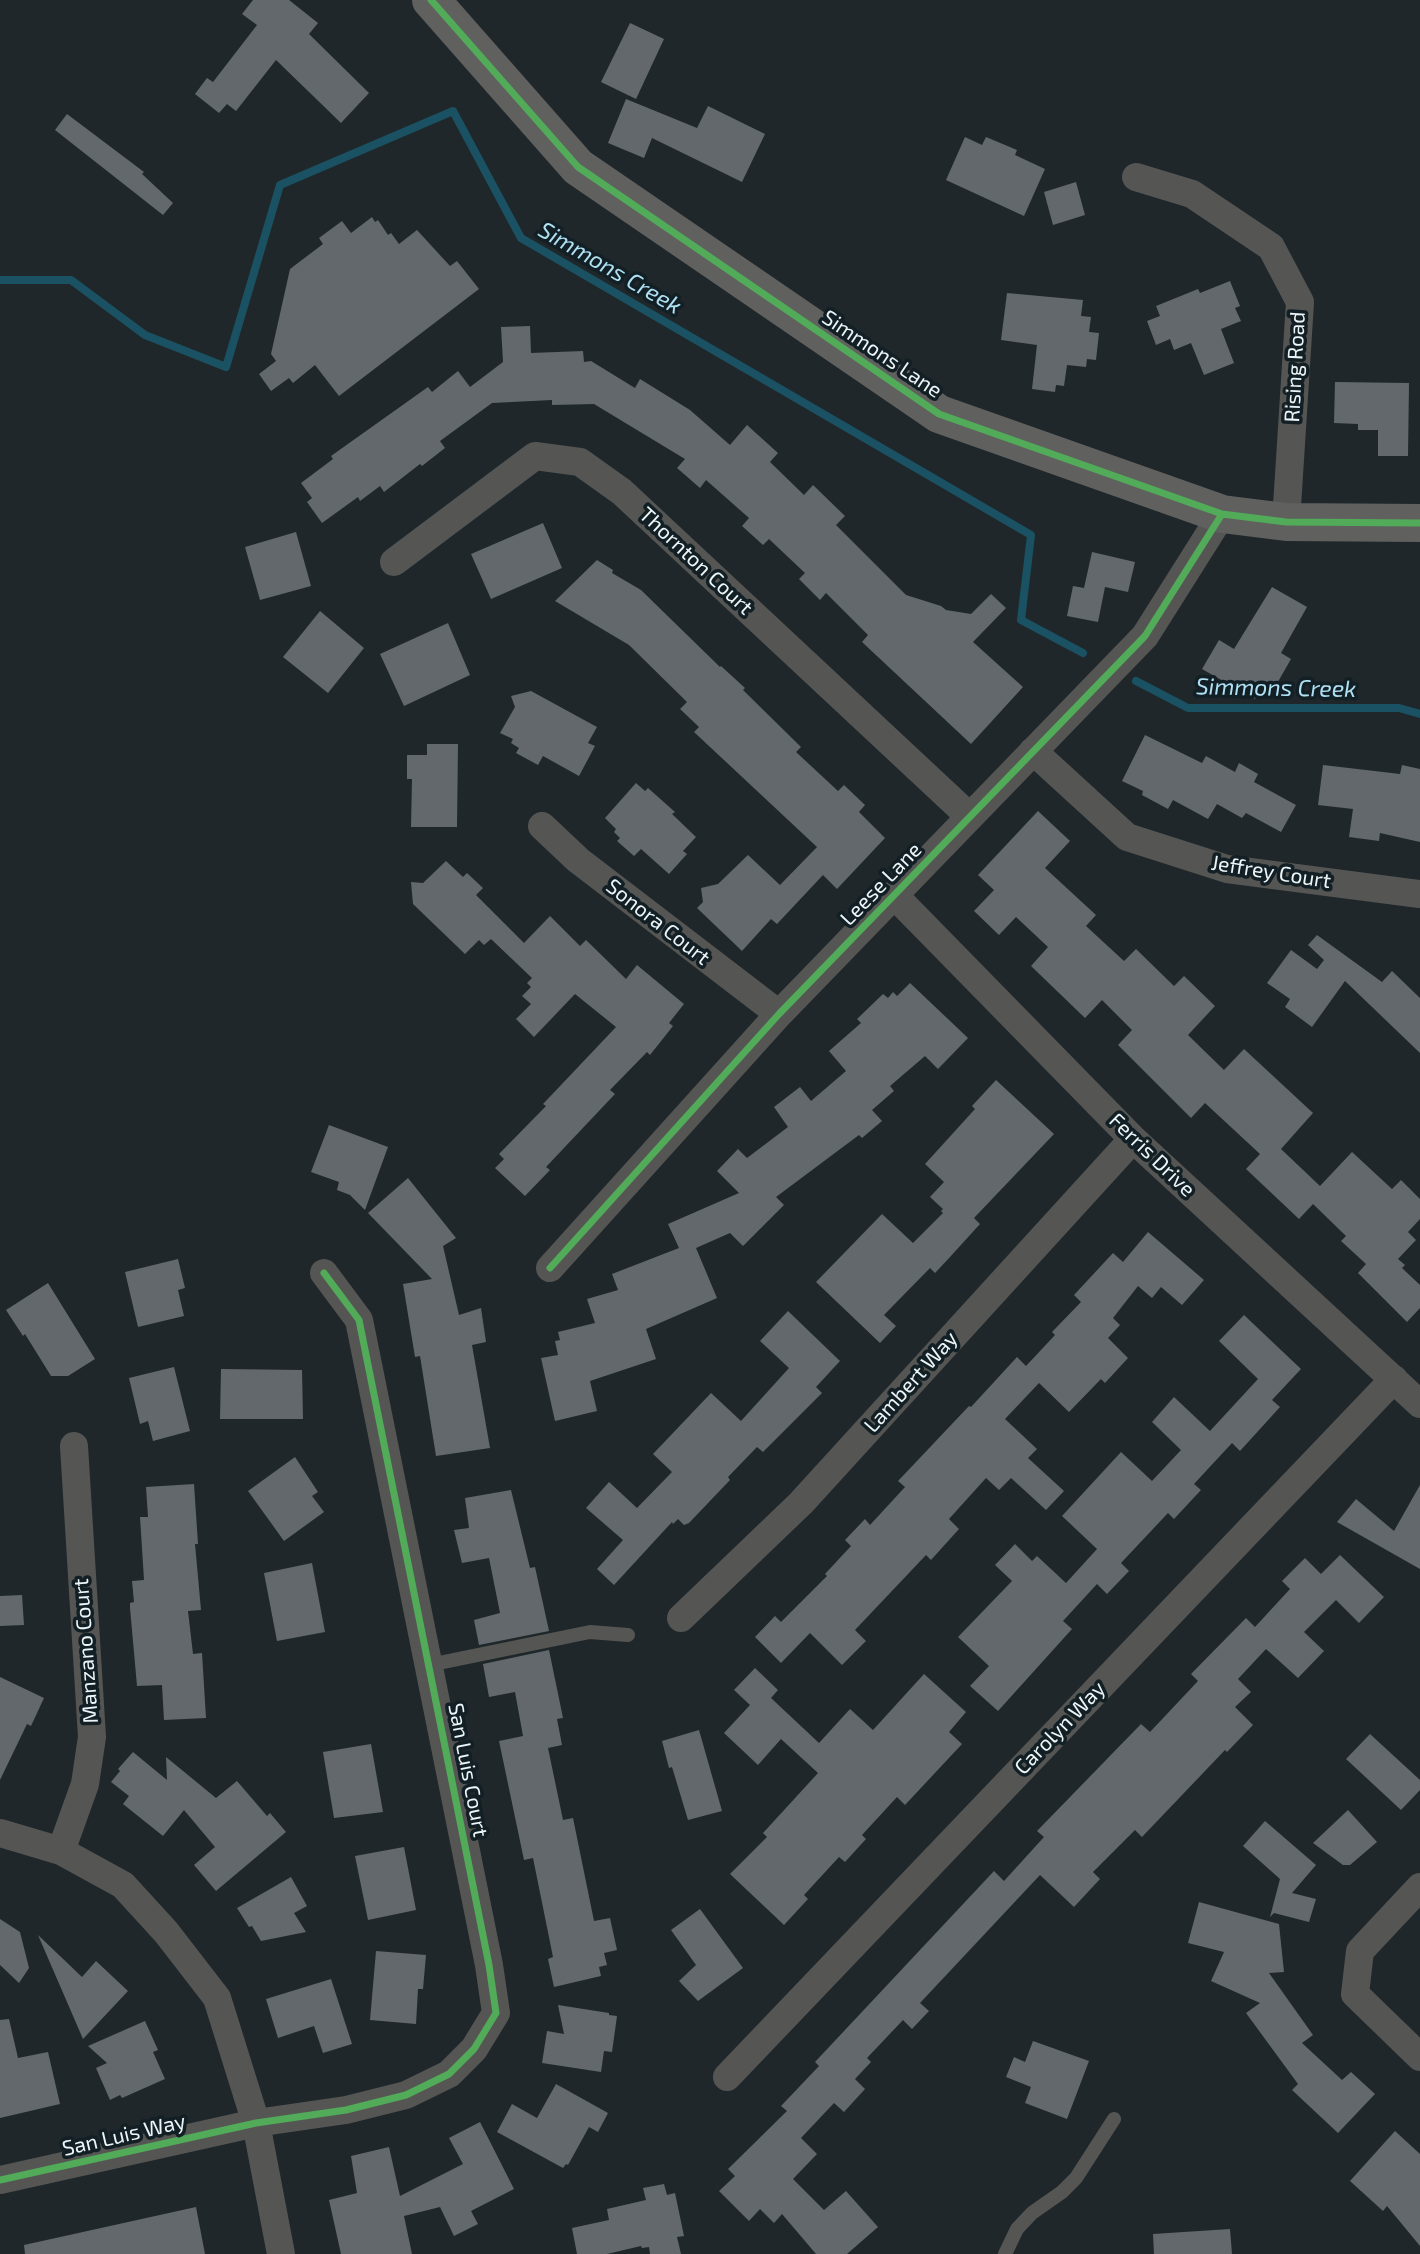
<!DOCTYPE html>
<html>
<head>
<meta charset="utf-8">
<style>
  body { margin:0 }
  canvas { display:block; background:#1f272a }
</style>
</head>
<body>
<canvas width="1420" height="2254"></canvas>
<script>
const c = document.querySelector('canvas').getContext('2d');
c.lineJoin = 'round';
function stroke(path, color, width, dash) {
  c.strokeStyle = color;
  c.lineWidth = width;
  c.lineCap = dash ? 'butt' : 'round';
  c.setLineDash(dash || []);
  c.stroke(path);
}
function fillPath(path, color) {
  c.fillStyle = color;
  c.fill(path, 'evenodd');
}
function drawText(font, color, halo, rows, align = 'center') {
  c.font = font + ' "Exo 2",sans-serif';
  c.lineWidth = 7;
  c.setLineDash([]);
  c.textBaseline = 'middle';
  c.strokeStyle = halo;
  c.fillStyle = color;
  for (const [text, x, y, turn = 0] of rows) {
    c.save();
    c.translate(x, y);
    c.rotate((+turn || 0) * Math.PI / 180);
    c.textAlign = isNaN(turn) ? turn : align;
    if (halo) c.strokeText(text, 0, 0);
    c.fillText(text, 0, 0);
    c.restore();
  }
}
const stream = new Path2D(`
  M 0,280 L 71,280 L 145,335 L 226,367 L 280,185 L 453,111 L 521,238 L 1031,535 L 1021,620 L 1083,653
  M 1136,681 L 1188,708 L 1399,708 L 1420,714`);
const building = new Path2D(`
  M 253,0 L 289,0 L 318,23 L 309,34 L 369,93 L 341,123 L 276,60 L 236,111 L 227,104 L 219,113 L 195,94 L 207,78 L 213,82 L 257,25 L 242,14 Z
  M 630,23 L 664,39 L 636,99 L 601,82 Z
  M 626,99 L 697,128 L 708,106 L 765,134 L 742,182 L 652,138 L 644,158 L 608,143 Z
  M 67,114 L 144,172 L 142,174 L 173,203 L 163,215 L 55,130 Z
  M 965,137 L 982,145 L 986,137 L 1017,150 L 1015,155 L 1045,169 L 1024,216 L 946,180 Z
  M 1076,182 L 1085,215 L 1053,225 L 1044,192 Z
  M 372,217 L 375,222 L 378,220 L 388,235 L 391,233 L 399,244 L 417,230 L 450,266 L 457,261 L 479,289 L 339,396 L 315,365 L 293,383 L 289,378 L 271,391 L 259,374 L 276,361 L 271,354 L 290,269 L 323,244 L 319,238 L 342,221 L 351,233 Z
  M 1230,281 L 1240,306 L 1235,308 L 1241,321 L 1221,329 L 1234,363 L 1204,375 L 1191,343 L 1174,350 L 1170,339 L 1156,345 L 1147,321 L 1160,316 L 1156,306 L 1198,289 L 1200,293 Z
  M 1007,293 L 1083,300 L 1081,316 L 1091,317 L 1089,332 L 1099,333 L 1096,360 L 1087,359 L 1086,367 L 1067,365 L 1064,386 L 1056,385 L 1055,392 L 1032,389 L 1037,345 L 1001,340 Z
  M 530,326 L 531,353 L 583,351 L 584,362 L 591,361 L 635,388 L 640,379 L 690,410 L 730,445 L 747,425 L 778,453 L 770,462 L 804,495 L 813,485 L 845,516 L 836,525 L 906,595 L 941,606 L 946,610 L 971,614 L 991,594 L 1006,608 L 973,642 L 1023,687 L 971,744 L 862,642 L 868,635 L 826,593 L 820,600 L 799,579 L 805,573 L 769,539 L 763,545 L 742,526 L 749,518 L 706,480 L 700,488 L 677,468 L 685,459 L 594,404 L 552,405 L 552,400 L 492,403 L 440,441 L 445,448 L 422,466 L 420,464 L 384,492 L 380,486 L 360,501 L 358,497 L 322,523 L 307,502 L 312,498 L 301,483 L 333,459 L 331,456 L 428,387 L 432,392 L 458,371 L 470,387 L 503,362 L 501,327 Z
  M 1335,382 L 1409,383 L 1408,456 L 1378,456 L 1378,430 L 1358,430 L 1358,424 L 1334,423 Z
  M 543,523 L 562,568 L 491,599 L 471,554 Z
  M 296,532 L 311,586 L 260,600 L 245,547 Z
  M 1092,552 L 1135,562 L 1128,592 L 1105,587 L 1098,622 L 1067,616 L 1073,586 L 1084,588 Z
  M 597,560 L 613,570 L 612,573 L 641,590 L 720,667 L 721,666 L 745,688 L 743,690 L 801,747 L 796,752 L 838,791 L 844,785 L 865,805 L 859,812 L 885,838 L 837,889 L 823,875 L 777,924 L 771,919 L 742,951 L 697,908 L 703,902 L 701,888 L 718,884 L 748,855 L 780,885 L 817,847 L 694,732 L 699,727 L 680,709 L 687,702 L 629,645 L 555,601 Z
  M 1272,587 L 1307,607 L 1281,653 L 1291,659 L 1275,687 L 1265,681 L 1255,699 L 1202,669 L 1219,640 L 1234,649 Z
  M 320,611 L 364,648 L 328,693 L 283,657 Z
  M 448,623 L 470,675 L 404,706 L 380,654 Z
  M 531,691 L 597,727 L 588,743 L 595,746 L 579,776 L 543,756 L 538,765 L 516,753 L 519,748 L 511,743 L 513,739 L 500,733 L 515,707 L 511,696 Z
  M 1145,735 L 1202,763 L 1206,756 L 1235,772 L 1239,763 L 1258,774 L 1254,782 L 1296,805 L 1281,832 L 1246,813 L 1242,818 L 1217,804 L 1208,819 L 1173,800 L 1168,809 L 1142,795 L 1143,791 L 1122,781 Z
  M 427,744 L 458,744 L 457,827 L 411,827 L 412,779 L 407,779 L 407,755 L 427,755 Z
  M 1323,765 L 1400,774 L 1402,765 L 1420,769 L 1420,842 L 1380,833 L 1379,841 L 1349,837 L 1353,809 L 1318,805 Z
  M 636,783 L 645,791 L 648,788 L 675,812 L 672,814 L 696,837 L 683,851 L 687,854 L 669,874 L 641,849 L 634,856 L 617,841 L 620,838 L 614,832 L 616,829 L 605,818 Z
  M 1038,811 L 1070,841 L 1045,868 L 1096,915 L 1086,926 L 1124,961 L 1136,949 L 1174,986 L 1184,976 L 1215,1006 L 1188,1035 L 1224,1070 L 1244,1049 L 1313,1113 L 1281,1149 L 1320,1186 L 1352,1152 L 1392,1189 L 1401,1180 L 1420,1199 L 1420,1219 L 1408,1232 L 1416,1240 L 1398,1259 L 1405,1265 L 1402,1268 L 1420,1285 L 1420,1308 L 1407,1322 L 1358,1273 L 1366,1264 L 1341,1241 L 1346,1236 L 1313,1204 L 1299,1219 L 1246,1169 L 1260,1154 L 1205,1103 L 1191,1118 L 1118,1045 L 1132,1030 L 1102,1000 L 1085,1018 L 1031,966 L 1048,947 L 1016,917 L 999,935 L 974,911 L 994,890 L 978,875 Z
  M 446,861 L 463,877 L 467,873 L 483,888 L 476,895 L 524,943 L 550,916 L 580,946 L 586,940 L 626,979 L 637,965 L 684,1004 L 669,1023 L 673,1026 L 650,1055 L 647,1052 L 610,1090 L 615,1094 L 546,1167 L 550,1170 L 525,1196 L 495,1168 L 504,1159 L 499,1154 L 546,1106 L 543,1104 L 616,1027 L 575,994 L 534,1037 L 516,1019 L 531,1004 L 522,996 L 531,987 L 527,983 L 532,978 L 491,939 L 484,945 L 479,940 L 465,954 L 413,904 L 411,882 L 423,883 Z
  M 1317,935 L 1382,982 L 1392,971 L 1420,998 L 1420,1053 L 1345,981 L 1312,1027 L 1285,1007 L 1290,999 L 1267,983 L 1291,950 L 1317,969 L 1324,960 L 1308,945 Z
  M 910,983 L 968,1038 L 938,1069 L 925,1056 L 890,1086 L 894,1091 L 872,1110 L 882,1121 L 862,1138 L 859,1135 L 776,1197 L 784,1205 L 743,1246 L 730,1233 L 696,1248 L 717,1298 L 646,1329 L 656,1359 L 590,1381 L 597,1411 L 555,1421 L 541,1358 L 558,1355 L 555,1341 L 560,1340 L 558,1332 L 595,1323 L 587,1299 L 618,1290 L 612,1274 L 679,1248 L 668,1224 L 739,1193 L 717,1171 L 738,1149 L 747,1158 L 788,1127 L 774,1107 L 800,1087 L 811,1101 L 846,1071 L 829,1051 L 861,1023 L 857,1019 L 883,994 L 888,998 L 893,992 L 897,996 Z
  M 996,1080 L 1054,1134 L 974,1218 L 980,1224 L 950,1257 L 935,1273 L 930,1268 L 884,1315 L 896,1326 L 880,1343 L 816,1282 L 882,1214 L 913,1243 L 943,1213 L 941,1211 L 943,1209 L 930,1197 L 944,1182 L 925,1164 L 975,1109 L 972,1106 Z
  M 329,1125 L 388,1147 L 365,1210 L 350,1195 L 337,1190 L 339,1182 L 311,1172 Z
  M 408,1178 L 456,1238 L 443,1246 L 459,1315 L 481,1308 L 486,1342 L 472,1345 L 490,1448 L 436,1456 L 420,1356 L 415,1357 L 403,1284 L 432,1279 L 368,1213 Z
  M 1148,1232 L 1204,1280 L 1182,1305 L 1161,1287 L 1152,1298 L 1138,1286 L 1113,1318 L 1120,1325 L 1108,1338 L 1128,1358 L 1105,1383 L 1101,1379 L 1069,1412 L 1039,1383 L 1005,1419 L 1037,1449 L 1028,1458 L 1064,1491 L 1046,1510 L 1011,1478 L 999,1490 L 986,1478 L 949,1519 L 959,1529 L 931,1560 L 926,1555 L 855,1630 L 866,1641 L 842,1665 L 810,1633 L 781,1663 L 755,1637 L 775,1616 L 781,1622 L 827,1576 L 825,1574 L 851,1546 L 845,1540 L 865,1519 L 870,1525 L 905,1487 L 898,1481 L 969,1406 L 971,1407 L 1017,1357 L 1026,1366 L 1055,1335 L 1052,1332 L 1081,1302 L 1074,1295 L 1113,1253 L 1123,1262 Z
  M 178,1259 L 185,1288 L 178,1290 L 184,1316 L 138,1327 L 125,1272 Z
  M 48,1283 L 95,1359 L 68,1376 L 51,1376 L 25,1334 L 23,1336 L 6,1310 Z
  M 788,1311 L 840,1361 L 816,1387 L 822,1393 L 763,1452 L 757,1447 L 728,1477 L 730,1480 L 689,1523 L 684,1525 L 678,1519 L 673,1524 L 672,1522 L 614,1585 L 597,1569 L 623,1540 L 586,1508 L 609,1482 L 637,1508 L 672,1472 L 653,1454 L 711,1393 L 741,1421 L 789,1368 L 760,1341 Z
  M 1244,1315 L 1301,1369 L 1272,1400 L 1280,1407 L 1240,1451 L 1232,1443 L 1194,1484 L 1201,1490 L 1174,1519 L 1168,1513 L 1121,1563 L 1129,1571 L 1107,1594 L 1097,1584 L 1063,1621 L 1072,1629 L 998,1711 L 970,1686 L 989,1666 L 958,1637 L 1012,1581 L 995,1565 L 1015,1544 L 1032,1561 L 1037,1556 L 1066,1583 L 1097,1549 L 1062,1516 L 1121,1452 L 1152,1481 L 1181,1450 L 1152,1422 L 1174,1397 L 1210,1431 L 1258,1379 L 1219,1341 Z
  M 174,1367 L 190,1431 L 153,1441 L 148,1421 L 140,1424 L 129,1378 Z
  M 221,1369 L 302,1370 L 303,1419 L 220,1419 Z
  M 295,1457 L 318,1492 L 312,1496 L 324,1512 L 284,1541 L 248,1491 Z
  M 194,1484 L 198,1544 L 195,1544 L 201,1610 L 188,1611 L 193,1654 L 202,1653 L 206,1718 L 164,1720 L 162,1685 L 137,1686 L 130,1608 L 130,1603 L 134,1602 L 132,1581 L 144,1580 L 140,1517 L 148,1517 L 146,1487 Z
  M 1420,1485 L 1420,1569 L 1337,1522 L 1356,1499 L 1394,1531 Z
  M 511,1490 L 530,1568 L 535,1567 L 549,1631 L 479,1645 L 474,1620 L 500,1613 L 489,1558 L 462,1563 L 454,1530 L 469,1528 L 465,1498 Z
  M 1340,1555 L 1384,1597 L 1359,1623 L 1336,1600 L 1304,1632 L 1324,1651 L 1298,1678 L 1266,1649 L 1238,1679 L 1251,1692 L 1235,1707 L 1253,1725 L 1227,1752 L 1225,1750 L 1142,1837 L 1135,1830 L 1093,1872 L 1100,1879 L 1074,1907 L 1040,1875 L 920,2003 L 929,2011 L 912,2029 L 903,2020 L 867,2058 L 871,2062 L 855,2079 L 865,2089 L 844,2112 L 834,2103 L 801,2138 L 817,2154 L 793,2179 L 824,2210 L 846,2191 L 878,2227 L 847,2254 L 816,2254 L 782,2214 L 774,2223 L 760,2209 L 749,2221 L 719,2191 L 735,2176 L 728,2169 L 787,2111 L 781,2106 L 819,2066 L 815,2062 L 994,1871 L 1004,1881 L 1044,1837 L 1037,1831 L 1141,1724 L 1150,1732 L 1198,1681 L 1191,1674 L 1246,1618 L 1255,1627 L 1290,1589 L 1282,1581 L 1305,1558 L 1321,1574 Z
  M 312,1563 L 325,1632 L 277,1641 L 264,1573 Z
  M 22,1595 L 24,1625 L 0,1626 L 0,1596 Z
  M 549,1650 L 563,1718 L 557,1719 L 562,1745 L 548,1748 L 563,1820 L 573,1818 L 594,1921 L 610,1918 L 617,1950 L 604,1953 L 607,1965 L 599,1967 L 601,1976 L 554,1987 L 548,1959 L 553,1957 L 533,1858 L 524,1860 L 499,1741 L 523,1736 L 515,1692 L 489,1697 L 483,1664 Z
  M 755,1668 L 778,1690 L 771,1698 L 819,1743 L 850,1709 L 873,1730 L 924,1674 L 966,1712 L 949,1732 L 962,1744 L 905,1805 L 897,1797 L 862,1835 L 866,1839 L 845,1862 L 839,1857 L 804,1895 L 808,1899 L 784,1925 L 730,1874 L 767,1837 L 763,1833 L 818,1773 L 781,1739 L 758,1765 L 724,1733 L 750,1705 L 734,1690 Z
  M 0,1677 L 44,1698 L 31,1726 L 27,1724 L 0,1780 Z
  M 699,1730 L 722,1811 L 688,1820 L 672,1767 L 669,1768 L 662,1741 Z
  M 1370,1734 L 1420,1780 L 1420,1790 L 1401,1810 L 1346,1759 Z
  M 371,1744 L 383,1812 L 334,1818 L 323,1752 Z
  M 133,1752 L 167,1780 L 166,1757 L 216,1798 L 237,1781 L 267,1816 L 270,1813 L 286,1832 L 216,1891 L 194,1865 L 215,1847 L 184,1810 L 163,1836 L 123,1804 L 129,1796 L 111,1782 L 120,1771 L 118,1769 Z
  M 1348,1810 L 1377,1842 L 1350,1865 L 1343,1865 L 1313,1843 Z
  M 1265,1821 L 1316,1865 L 1292,1893 L 1316,1899 L 1309,1922 L 1274,1913 L 1270,1917 L 1280,1879 L 1243,1846 Z
  M 404,1847 L 416,1910 L 368,1920 L 355,1856 Z
  M 291,1877 L 307,1906 L 294,1913 L 306,1932 L 261,1941 L 252,1926 L 249,1927 L 237,1908 Z
  M 1199,1902 L 1279,1924 L 1284,1972 L 1269,1973 L 1313,2035 L 1302,2043 L 1342,2080 L 1351,2072 L 1375,2094 L 1338,2133 L 1292,2090 L 1298,2084 L 1246,2013 L 1260,2003 L 1211,1981 L 1224,1952 L 1188,1943 Z
  M 700,1909 L 743,1968 L 698,2001 L 679,1981 L 696,1965 L 671,1930 Z
  M 0,1919 L 20,1932 L 29,1968 L 19,1983 L 0,1965 Z
  M 38,1935 L 82,1977 L 96,1961 L 128,1991 L 83,2039 Z
  M 376,1951 L 426,1955 L 423,1989 L 418,1989 L 416,2024 L 370,2020 Z
  M 331,1979 L 352,2044 L 323,2053 L 314,2026 L 278,2038 L 266,1999 Z
  M 558,2005 L 609,2013 L 609,2015 L 617,2016 L 612,2052 L 604,2051 L 601,2072 L 542,2063 L 547,2031 L 564,2034 Z
  M 9,2019 L 18,2058 L 48,2052 L 60,2104 L 0,2118 L 0,2020 Z
  M 145,2021 L 158,2050 L 153,2052 L 165,2079 L 122,2098 L 120,2095 L 110,2100 L 96,2068 L 107,2063 L 88,2046 Z
  M 1033,2041 L 1089,2061 L 1067,2119 L 1025,2103 L 1031,2087 L 1006,2077 L 1014,2057 L 1025,2062 Z
  M 556,2084 L 608,2113 L 598,2132 L 589,2127 L 568,2165 L 566,2164 L 563,2168 L 497,2132 L 512,2104 L 537,2118 Z
  M 480,2122 L 514,2189 L 471,2211 L 478,2224 L 454,2236 L 440,2207 L 404,2216 L 412,2254 L 341,2254 L 329,2200 L 357,2193 L 351,2156 L 389,2147 L 400,2196 L 463,2164 L 449,2138 Z
  M 1395,2131 L 1420,2154 L 1420,2246 L 1387,2206 L 1383,2211 L 1350,2181 Z
  M 664,2184 L 667,2195 L 675,2193 L 684,2236 L 677,2237 L 681,2254 L 650,2254 L 649,2247 L 642,2248 L 641,2246 L 607,2254 L 577,2254 L 572,2228 L 609,2220 L 607,2209 L 646,2200 L 643,2188 Z
  M 196,2207 L 205,2254 L 25,2254 L 24,2245 Z
  M 1230,2229 L 1232,2254 L 1154,2254 L 1153,2234 Z`);
const lane = new Path2D(`
  M 429,1665 L 590,1632 L 628,1635
  M 1005,2254 L 1017,2229 L 1032,2213 L 1062,2192 L 1076,2178 L 1114,2119`);
const street = new Path2D(`
  M 1136,177 L 1192,194 L 1271,247 L 1300,302 L 1286,522
  M 394,562 L 535,456 L 580,462 L 622,492 L 969,816
  M 1033,751 L 1127,837 L 1227,869 L 1420,894
  M 542,826 L 578,860 L 779,1014
  M 895,896 L 1133,1139 L 1420,1404
  M 550,1268 L 779,1014 L 1145,636 L 1222,514
  M 681,1618 L 801,1503 L 1133,1139
  M 0,1833 L 61,1851 L 123,1885 L 166,1932 L 217,1998 L 256,2123 L 281,2254
  M 61,1851 L 85,1784 L 92,1737 L 74,1446
  M 1420,1887 L 1360,1951 L 1355,1994 L 1420,2057
  M 727,2077 L 1394,1379
  M 0,2180 L 256,2123 L 346,2110 L 406,2095 L 449,2074 L 474,2049 L 496,2013 L 489,1965 L 359,1320 L 324,1273`);
const secondary = new Path2D(`
  M 431,0 L 578,167 L 939,414 L 1222,514 L 1286,522 L 1420,523`);
const cycleway = new Path2D(`
  M 431,0 L 578,167 L 939,414 L 1222,514 L 1286,522 L 1420,523
  M 550,1268 L 779,1014 L 1145,636 L 1222,514
  M 0,2180 L 256,2123 L 346,2110 L 406,2095 L 449,2074 L 474,2049 L 496,2013 L 489,1965 L 359,1320 L 324,1273`);
const streetNames = [
  ["Simmons Lane",882,354,34],
  ["Rising Road",1295,367,-87],
  ["Thornton Court",696,561,43],
  ["Jeffrey Court",1271,872,9],
  ["Leese Lane",881,884,-46],
  ["Sonora Court",658,922,38],
  ["Ferris Drive",1152,1155,44],
  ["Lambert Way",911,1382,-48],
  ["Manzano Court",86,1651,-94],
  ["Carolyn Way",1060,1728,-46],
  ["San Luis Court",468,1770,79],
  ["San Luis Way",124,2135,-13]
];
const waterNames = [
  ["Simmons Creek",610,268,30],
  ["Simmons Creek",1276,688,1]
];
stroke(stream, '#1a5163', 8);
fillPath(building, '#62686b');
stroke(lane, '#555654', 14);
stroke(street, '#555654', 28);
stroke(secondary, '#60605f', 38);
stroke(cycleway, '#51ab58', 7);
drawText('21px', '#ecf5f8', '#121f24', streetNames);
drawText('italic 23px', '#afe0f3', '#121f24', waterNames);
</script>
</body>
</html>
